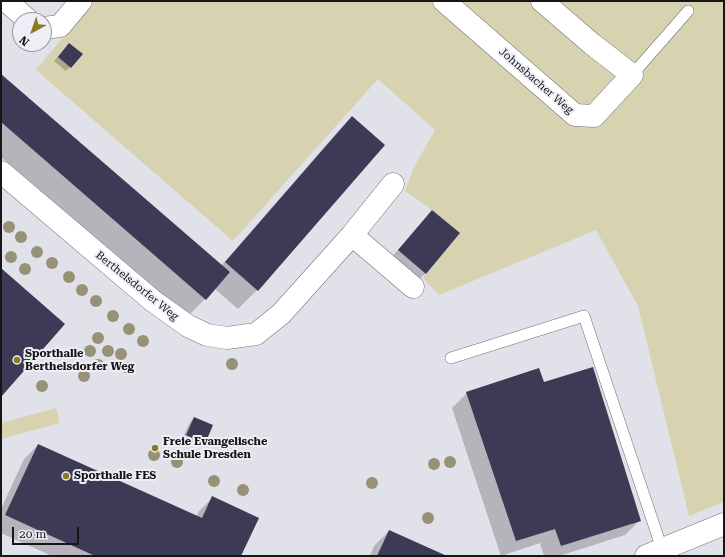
<!DOCTYPE html>
<html>
<head>
<meta charset="utf-8">
<style>
  body { margin:0 }
  #map { position:relative; width:725px; height:557px; overflow:hidden; background:#e1e1e9; font-family:"Roboto Serif",serif }
  canvas { display:block }
  .frame { position:absolute; inset:0; border:2px solid #161619; pointer-events:none }
  .north { position:absolute; left:12px; top:12px; width:40px; height:40px; box-sizing:border-box; background:#eeeef6; border:1px solid #98989e; border-radius:50%; rotate:220deg; font-size:11px; font-weight:700; line-height:16px; text-align:center; color:#161619 }
  .north::after { content:''; display:block; margin:auto; width:14px; height:18px; background:#8a7b21; clip-path:polygon(50% 0,100% 100%,50% 72%,0 100%) }
  .scale { position:absolute; left:12px; top:527px; width:67px; height:18px; box-sizing:border-box; border:2px solid #161619; border-top:0; padding-left:5px; font-size:12px; line-height:14px; white-space:nowrap; color:#161619; -webkit-text-stroke:3px #eeeef6; paint-order:stroke }
</style>
</head>
<body>
<div id="map">
<canvas width="725" height="557"></canvas>
<div class="frame"></div>
<div class="north">N</div>
<div class="scale">20 m</div>
</div>
<script>
const c = document.querySelector('canvas').getContext('2d');
c.lineJoin = 'round';
function fillPath(path, color) {
  c.fillStyle = color;
  c.fill(path, 'evenodd');
}
function stroke(path, color, width, dash) {
  c.strokeStyle = color;
  c.lineWidth = width;
  c.lineCap = dash ? 'butt' : 'round';
  c.setLineDash(dash || []);
  c.stroke(path);
}
function drawText(font, color, halo, rows, align = 'center') {
  c.font = font + ' "Roboto Serif",serif';
  c.lineWidth = 4;
  c.setLineDash([]);
  c.textBaseline = 'middle';
  c.strokeStyle = halo;
  c.fillStyle = color;
  for (const [text, x, y, turn = 0] of rows) {
    c.save();
    c.translate(x, y);
    c.rotate((+turn || 0) * Math.PI / 180);
    c.textAlign = isNaN(turn) ? turn : align;
    if (halo) c.strokeText(text, 0, 0);
    c.fillText(text, 0, 0);
    c.restore();
  }
}
const green = new Path2D(`
  M 93,1 L 724,1 L 724,502 L 689,516 L 638,306 L 596,230 L 439,295 L 423,278 L 460,233 L 432,210 L 405,191 L 414,167 L 435,130 L 378,79 L 233,241 L 36,70 Z
  M 56,408 L 60,423 L 1,439 L 1,423 Z`);
const shadow = new Path2D(`
  M 65,48 L 70,67 L 66,71 L 54,61 Z
  M 1,75 L 221,266 L 333,137 L 352,117 L 257,290 L 238,309 L 215,289 L 186,318 L 1,157 Z
  M 432,211 L 426,273 L 417,281 L 390,259 Z
  M 543,383 L 640,520 L 625,535 L 559,556 L 544,556 L 540,543 L 501,556 L 452,408 L 467,393 Z
  M 194,418 L 204,443 L 200,447 L 182,439 L 190,422 Z
  M 38,445 L 196,517 L 199,511 L 213,497 L 240,556 L 52,556 L 1,533 L 1,509 L 24,459 Z
  M 389,531 L 445,556 L 370,556 L 374,546 Z`);
const building = new Path2D(`
  M 69,43 L 83,54 L 71,68 L 58,57 Z
  M 1,74 L 230,272 L 206,300 L 1,122 Z
  M 352,116 L 385,145 L 258,291 L 225,262 Z
  M 432,210 L 460,233 L 426,274 L 398,250 Z
  M 1,268 L 65,324 L 1,397 Z
  M 593,367 L 641,521 L 561,546 L 555,529 L 516,541 L 466,392 L 539,368 L 544,382 Z
  M 194,417 L 213,425 L 205,444 L 186,435 Z
  M 38,444 L 202,518 L 212,496 L 259,518 L 241,556 L 95,556 L 5,515 Z
  M 389,530 L 447,556 L 377,556 Z`);
const lane = new Path2D(`
  M 632,75 L 688,11
  M 451,358 L 584,316 L 662,549`);
const street = new Path2D(`
  M 6,1 L 28,20
  M 444,1 L 575,115 L 594,116 L 632,75 L 592,44 L 542,1
  M 44,28 L 60,26 L 81,1
  M 1,172 L 153,301 L 188,326 L 207,335 L 227,338 L 256,334 L 281,314 L 352,235 L 393,184
  M 352,235 L 413,287
  M 646,556 L 724,524`);
const trees = [
  [9,227],
  [21,237],
  [37,252],
  [11,257],
  [52,263],
  [25,269],
  [69,277],
  [82,290],
  [96,301],
  [113,316],
  [129,329],
  [98,338],
  [143,341],
  [90,351],
  [108,351],
  [121,354],
  [232,364],
  [98,365],
  [128,368],
  [84,376],
  [42,386],
  [154,455],
  [177,462],
  [450,462],
  [434,464],
  [214,481],
  [372,483],
  [243,490],
  [428,518]
];
const markers = [
  [17,360,4,"#8a7b21"],
  [155,448,4,"#8a7b21"],
  [66,476,4,"#8a7b21"]
];
const streetNames = [
  ["Johnsbacher Weg",536,81,41],
  ["Berthelsdorfer Weg",137,286,39]
];
const poiNames = [
  ["Sporthalle",25,354],
  ["Berthelsdorfer Weg",25,367],
  ["Freie Evangelische",163,442],
  ["Schule Dresden",163,455],
  ["Sporthalle FES",74,476]
];
fillPath(green, '#d7d2b0');
fillPath(shadow, '#0003');
fillPath(building, '#3c3a55');
stroke(lane, '#727279', 12);
stroke(street, '#727279', 23);
stroke(lane, '#fff', 11);
stroke(street, '#fff', 22);
c.fillStyle = '#979176';
for (const [x, y] of trees) {
  c.beginPath();
  c.arc(x, y, 6, 0, 2 * Math.PI);
  c.fill();
}
for (const [x, y, r, color] of markers) {
  const dot = new Path2D();
  dot.arc(x, y, r, 0, 2 * Math.PI);
  c.fillStyle = color;
  c.fill(dot);
  stroke(dot, '#eeeef6', 1.5);
}
drawText('11px', '#161619', '#eeeef6', streetNames);
drawText('bold 11px', '#161619', '#eeeef6', poiNames, 'left');
</script>
</body>
</html>
